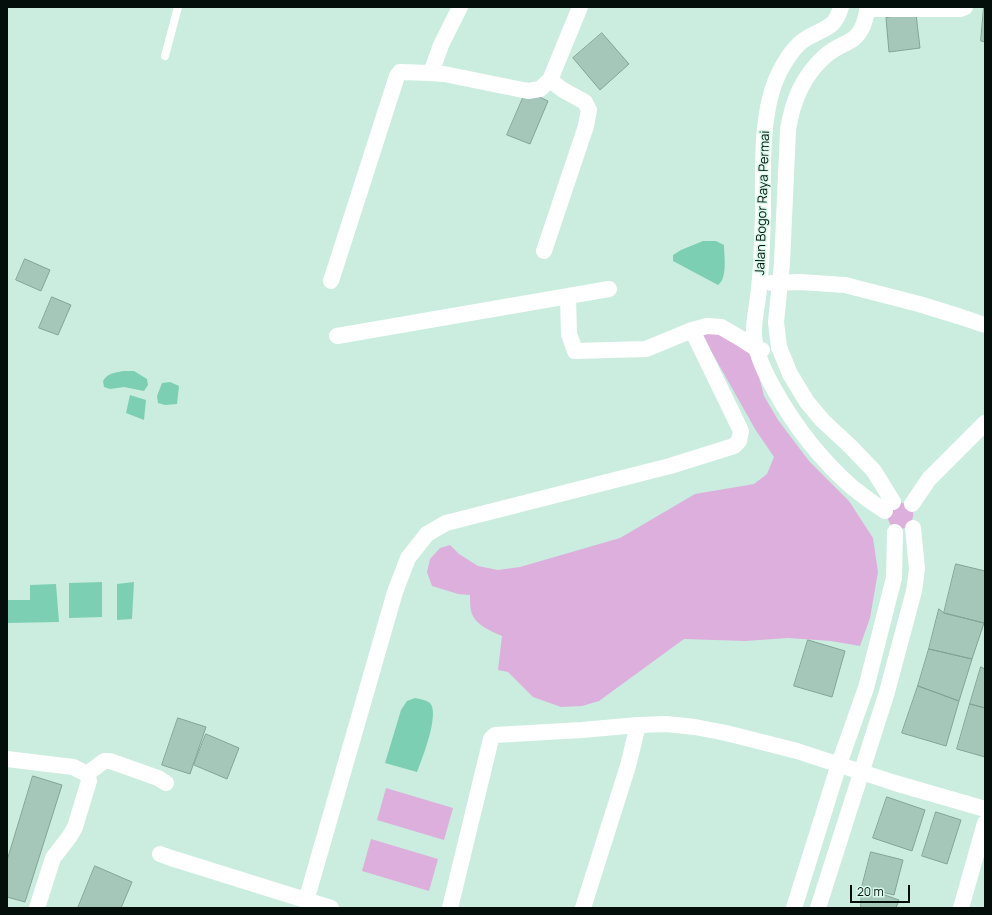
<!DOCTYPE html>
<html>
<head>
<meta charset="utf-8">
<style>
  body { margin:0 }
  #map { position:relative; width:992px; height:915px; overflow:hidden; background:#caeddf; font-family:Manrope,sans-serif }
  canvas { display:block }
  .frame { position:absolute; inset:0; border:8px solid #040f0b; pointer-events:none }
  .scale { position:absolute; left:850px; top:885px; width:60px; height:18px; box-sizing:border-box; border:2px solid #040f0b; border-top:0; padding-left:5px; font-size:12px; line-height:14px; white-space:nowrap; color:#040f0b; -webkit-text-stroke:3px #d7faed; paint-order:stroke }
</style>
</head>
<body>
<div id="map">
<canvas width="992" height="915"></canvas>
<div class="frame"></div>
<div class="scale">20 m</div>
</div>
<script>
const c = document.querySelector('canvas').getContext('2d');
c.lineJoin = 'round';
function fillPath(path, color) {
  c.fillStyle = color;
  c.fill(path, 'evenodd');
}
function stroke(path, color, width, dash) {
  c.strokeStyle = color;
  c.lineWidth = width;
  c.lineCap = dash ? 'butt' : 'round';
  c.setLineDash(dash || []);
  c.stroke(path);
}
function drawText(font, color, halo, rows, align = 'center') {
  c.font = font + ' Manrope,sans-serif';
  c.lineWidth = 3;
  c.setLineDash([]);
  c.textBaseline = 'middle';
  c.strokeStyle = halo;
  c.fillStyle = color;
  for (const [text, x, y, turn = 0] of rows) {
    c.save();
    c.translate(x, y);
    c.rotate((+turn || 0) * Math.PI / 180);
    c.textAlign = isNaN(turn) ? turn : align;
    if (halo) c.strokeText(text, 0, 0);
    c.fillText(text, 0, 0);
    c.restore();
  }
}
const green = new Path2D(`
  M 706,326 L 752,350 L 764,396 L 778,420 L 809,461 L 849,501 L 873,538 L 878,572 L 870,618 L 860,646 L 831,641 L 788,638 L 745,641 L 684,639 L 599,701 L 582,706 L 561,707 L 533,697 L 508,672 L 498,670 L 502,636 C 490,631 474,624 471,611 C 470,606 470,600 470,595 L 458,594 L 432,586 L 427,572 L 430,559 L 440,548 L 450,545 L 459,554 L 478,566 L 498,570 L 520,567 L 620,538 L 695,494 L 754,484 L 767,474 L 774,457 L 755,429 L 701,333 Z
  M 897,502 C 935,506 896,551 887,516 Z
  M 386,788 L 453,808 L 444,840 L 377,820 Z
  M 371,839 L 438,859 L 429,891 L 362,871 Z`);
const water = new Path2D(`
  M 703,241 L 716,241 L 724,245 C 724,256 728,278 718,285 L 673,261 L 673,255 L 681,250 Z
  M 123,371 L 134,371 L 147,379 L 148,385 L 144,391 L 124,387 L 110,389 L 104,387 L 103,381 C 108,373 114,373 123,371 Z
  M 170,382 L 179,386 L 177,404 L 165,405 L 158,403 L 157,396 L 162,383 Z
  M 130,395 L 146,400 L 144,420 L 126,413 Z
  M 102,582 L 102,617 L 69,618 L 69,583 Z
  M 134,582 L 132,619 L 117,620 L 117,584 Z
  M 56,584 L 59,622 L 7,623 L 7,600 L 30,600 L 30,585 Z
  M 415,698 C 420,699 426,700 430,703 C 440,714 422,759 417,772 L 385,763 L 401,710 L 407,701 Z`);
const building = new Path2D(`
  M 984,7 L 985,7 L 985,42 L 981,41 Z
  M 916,14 L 920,48 L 889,52 L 886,18 Z
  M 602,33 L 629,64 L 600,90 L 573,58 Z
  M 526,91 L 548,101 L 530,144 L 507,135 Z
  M 25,259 L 50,270 L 41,291 L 16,280 Z
  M 52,297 L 71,305 L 58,335 L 39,328 Z
  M 956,564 L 985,571 L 985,617 L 984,623 L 944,613 Z
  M 939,609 L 944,613 L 984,623 L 972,659 L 929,649 Z
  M 808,640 L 845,651 L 832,697 L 794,686 Z
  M 929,649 L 972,659 L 959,701 L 918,686 Z
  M 981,667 L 985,669 L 985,708 L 970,704 Z
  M 918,686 L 959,701 L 946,746 L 902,733 Z
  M 970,704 L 985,708 L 985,757 L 957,749 Z
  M 178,718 L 206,727 L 190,774 L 162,765 Z
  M 206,734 L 239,748 L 227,779 L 194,765 Z
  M 33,776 L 62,785 L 25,902 L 7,897 L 7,861 Z
  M 887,797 L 925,810 L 912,851 L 873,838 Z
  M 936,812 L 961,820 L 947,864 L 922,856 Z
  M 871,852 L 903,860 L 894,895 L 862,887 Z
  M 95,866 L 132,882 L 121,908 L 78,908 Z
  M 862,887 L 899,900 L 896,908 L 861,908 Z`);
const lane = new Path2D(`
  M 165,56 L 178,7`);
const street = new Path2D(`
  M 460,7 L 441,45 L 431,73 L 444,74 L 528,91 L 540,89 L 550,80 L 580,7
  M 841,7 C 834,30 825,27 807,38 C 795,45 785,61 779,73 C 760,111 763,171 763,213 C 762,238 762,263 759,288 C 758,304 753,320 754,336 C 756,355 765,373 774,389 C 795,427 821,460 853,488 C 863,496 874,504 885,511
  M 868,7 C 866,19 862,35 850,41 C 839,47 834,48 824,57 C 803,76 792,103 788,130 L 782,263 L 776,322 L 779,347 L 790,374 L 807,402 L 823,421 L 850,446 L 874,471 L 893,502
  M 867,9 L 960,9 L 965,7
  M 544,251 L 586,126 L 589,110 L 585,102 L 563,90 L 550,80
  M 331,281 L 397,76 L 400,72 L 431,73
  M 771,283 L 800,282 L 845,285 L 919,304 L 958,316 L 985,325
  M 568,296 L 569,334 L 575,351 L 646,349 L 692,330 L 707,326 L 721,327 L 740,338 L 757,349 L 762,350
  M 337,336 L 609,289
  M 912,504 L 929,479 L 985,423
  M 7,759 L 73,767 L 87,774 L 89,781 L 75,827 L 70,836 L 53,858 L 37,908
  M 87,774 L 104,761 L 110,761 L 158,778 L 166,783
  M 160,854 L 171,858 L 331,908
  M 306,901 L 395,592 L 408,558 L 427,534 L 446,523 L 670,466 L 734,446 L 739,441 L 741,431 L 692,330
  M 450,908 L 491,739 L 495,735 L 582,730 L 638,725 L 666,724 L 695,727 L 726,733 L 797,751 L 895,783 L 985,809
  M 583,908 L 628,766 L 638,725
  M 794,908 L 839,764 L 866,688 L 894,578 L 895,532
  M 818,908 L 887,692 L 914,591 L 917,569 L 913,528
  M 961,908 L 985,823`);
const streetNames = [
  ["Jalan Bogor Raya Permai",763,203,-88]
];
fillPath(green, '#ddafdc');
fillPath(water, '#7dcfb3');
fillPath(building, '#a5c7ba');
stroke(building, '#83a397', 1);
stroke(lane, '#fff', 8);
stroke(street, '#fff', 16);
drawText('13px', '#040f0b', '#d7faed', streetNames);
</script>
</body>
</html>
